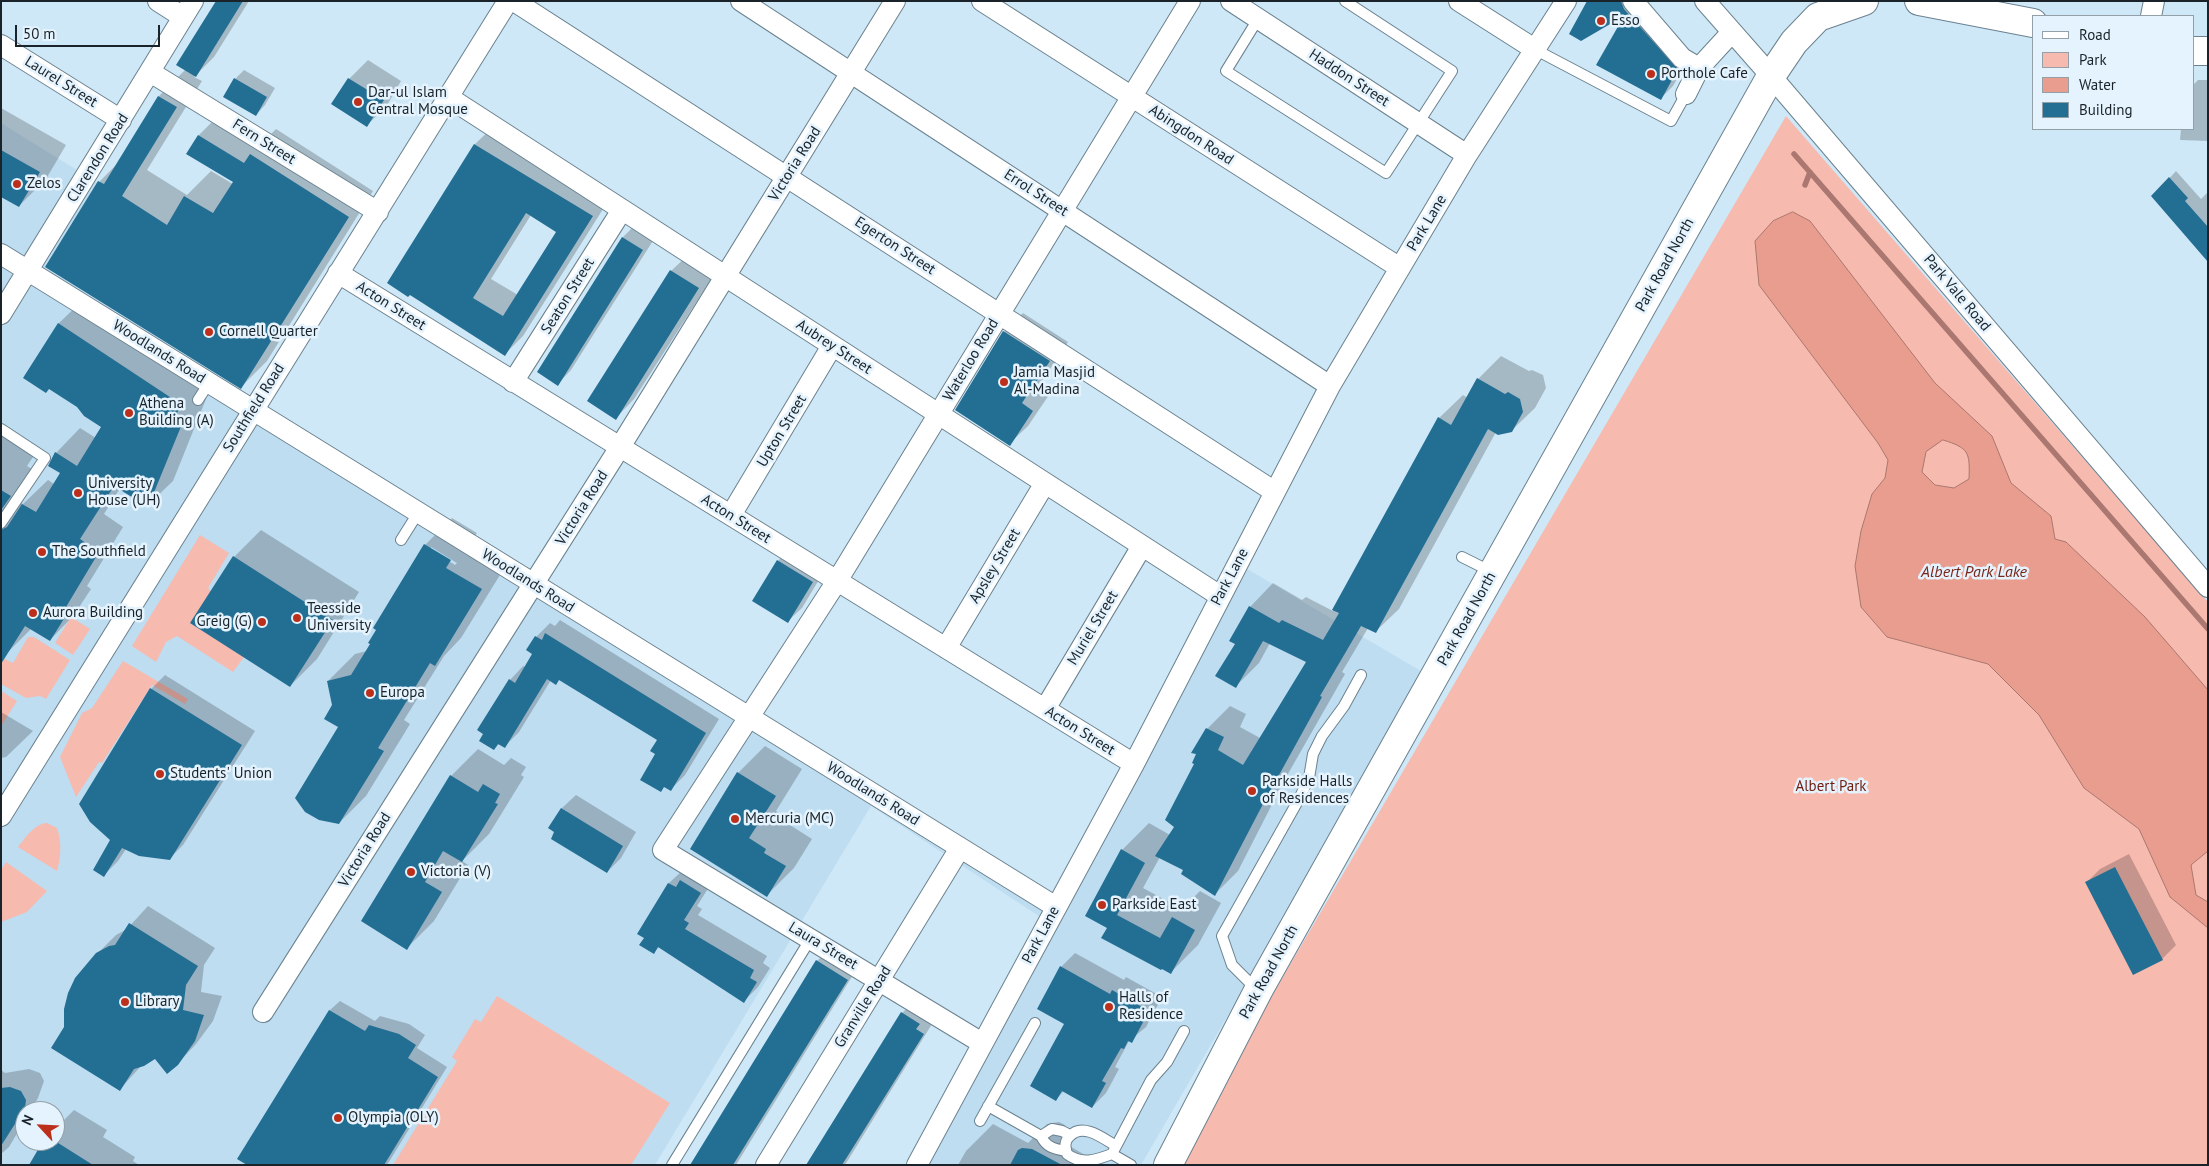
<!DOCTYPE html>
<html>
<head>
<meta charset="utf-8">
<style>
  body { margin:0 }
  #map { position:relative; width:2209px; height:1166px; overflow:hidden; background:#cfe8f7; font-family:"PT Sans",sans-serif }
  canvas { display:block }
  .frame { position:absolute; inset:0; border:2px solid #1a2329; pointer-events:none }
  .legend { position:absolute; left:2032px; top:15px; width:162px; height:115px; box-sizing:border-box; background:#e4f3fd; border:1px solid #93a0a8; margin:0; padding:6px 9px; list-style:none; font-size:15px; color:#1a2329 }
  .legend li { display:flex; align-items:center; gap:10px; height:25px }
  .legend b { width:25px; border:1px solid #93a0a8 }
  .north { position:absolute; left:15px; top:1101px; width:50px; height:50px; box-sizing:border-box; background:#e4f3fd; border:1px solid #93a0a8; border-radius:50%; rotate:295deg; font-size:14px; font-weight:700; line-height:20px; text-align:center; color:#1a2329 }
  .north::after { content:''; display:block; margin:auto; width:18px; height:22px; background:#bc2f1b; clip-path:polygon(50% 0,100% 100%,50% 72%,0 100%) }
  .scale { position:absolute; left:15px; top:25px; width:145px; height:22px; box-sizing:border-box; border:2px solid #1a2329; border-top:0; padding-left:6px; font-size:15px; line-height:18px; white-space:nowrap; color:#1a2329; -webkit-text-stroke:4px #e4f3fd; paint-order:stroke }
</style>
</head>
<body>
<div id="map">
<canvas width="2209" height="1166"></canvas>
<div class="frame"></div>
<ul class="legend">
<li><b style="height:6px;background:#fff"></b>Road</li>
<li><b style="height:14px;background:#f7baaf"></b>Park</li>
<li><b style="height:14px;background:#e89d8f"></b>Water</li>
<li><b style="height:14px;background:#236e93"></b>Building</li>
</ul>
<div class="north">N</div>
<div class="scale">50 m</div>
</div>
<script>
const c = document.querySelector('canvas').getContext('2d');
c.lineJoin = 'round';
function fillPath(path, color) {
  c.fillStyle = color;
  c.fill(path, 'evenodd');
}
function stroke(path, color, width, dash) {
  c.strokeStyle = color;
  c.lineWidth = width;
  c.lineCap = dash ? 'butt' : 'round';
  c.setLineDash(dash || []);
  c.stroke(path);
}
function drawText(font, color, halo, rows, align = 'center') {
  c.font = font + ' "PT Sans",sans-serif';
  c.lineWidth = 5;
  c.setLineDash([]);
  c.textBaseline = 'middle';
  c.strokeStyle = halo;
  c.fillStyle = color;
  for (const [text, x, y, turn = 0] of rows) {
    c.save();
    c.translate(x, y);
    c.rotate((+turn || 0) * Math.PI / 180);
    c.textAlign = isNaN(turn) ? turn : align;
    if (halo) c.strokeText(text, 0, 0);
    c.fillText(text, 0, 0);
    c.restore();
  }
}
const built = new Path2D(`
  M 1,123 L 195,243 L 250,154 L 349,217 L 237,395 L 1055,907 L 1237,563 L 1426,674 L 1141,1165 L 917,1165 L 1048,922 L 871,806 L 655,1165 L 1,1165 ZM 25,1111 L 55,1111 L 55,1141 L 25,1141 Z`);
const green = new Path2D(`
  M 1786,116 L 2208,602 L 2208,1165 L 1173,1165 Z
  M 200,535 L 229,553 L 208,588 L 211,591 L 191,623 L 244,657 L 233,672 L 177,636 L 166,642 L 156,662 L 132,646 Z
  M 71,617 L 90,629 L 73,655 L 55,643 Z
  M 28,637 L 34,637 L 70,660 L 46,699 L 40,696 L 26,698 L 1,684 L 1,657 L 13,663 Z
  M 123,661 L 188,699 L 185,704 L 152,685 L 102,763 L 99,762 L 76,797 L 60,757 L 82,713 L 92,708 Z
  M 1,691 L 17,701 L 1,726 Z
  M 47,823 L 57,828 C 62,842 61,857 57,871 L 18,847 C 26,837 34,824 47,823 Z
  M 6,862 L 47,891 L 27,912 L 1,922 L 1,870 Z
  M 497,996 L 670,1103 L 631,1165 L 393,1165 L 457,1061 L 452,1057 L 475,1019 L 481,1022 Z`);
const water = new Path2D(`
  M 1793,212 L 1810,221 L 1935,383 L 1992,436 L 2011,483 L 2051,516 L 2055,539 L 2066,542 L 2145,617 L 2208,690 L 2208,851 L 2191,865 L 2196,895 L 2208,902 L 2208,928 L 2170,897 L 2139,829 L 2084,788 L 2039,715 L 1988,664 L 1887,637 L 1861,607 L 1855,566 L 1861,531 L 1872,494 L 1885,478 L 1888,460 L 1878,443 L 1759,285 L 1755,241 L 1773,221 ZM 1943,440 C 1969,448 1970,452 1969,479 L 1954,488 L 1935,485 L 1922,472 L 1926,452 Z`);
const shadow = new Path2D(`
  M 217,1 L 249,1 L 214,57 L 194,77 L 202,81 L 147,170 L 187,195 L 211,171 L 233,184 L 234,181 L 188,153 L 199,135 L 224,110 L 269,136 L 276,129 L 373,191 L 267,361 L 241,387 L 99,182 L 119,162 L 159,96 L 186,69 Z
  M 1589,1 L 1641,1 L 1690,56 L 1673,86 L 1660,99 L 1627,13 Z
  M 368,60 L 401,81 L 386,107 L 367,125 L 333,104 L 349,79 Z
  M 244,70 L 275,88 L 265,105 L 256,115 L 235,79 Z
  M 2198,80 L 2208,80 L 2208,141 L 2180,140 L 2181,129 L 2193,129 L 2193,85 Z
  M 1,108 L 66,145 L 46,179 L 19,206 L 1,195 Z
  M 494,126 L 610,198 L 523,336 L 505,354 L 410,294 L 388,283 L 475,144 ZM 531,215 L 558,232 L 518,295 L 491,279 Z
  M 2176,171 L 2201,199 L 2208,192 L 2208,258 L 2153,196 Z
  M 636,224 L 656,236 L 571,370 L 558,384 L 623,237 Z
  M 690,253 L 717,270 L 634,399 L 616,418 L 671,271 Z
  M 84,299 L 206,380 L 197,394 L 206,399 L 173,481 L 148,505 L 120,488 L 104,514 L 123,527 L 87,586 L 91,589 L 74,615 L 50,640 L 32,628 L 7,653 L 1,652 L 1,432 L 35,454 L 27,466 L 35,471 L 19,502 L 23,504 L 48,480 L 54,484 L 61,473 L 56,453 L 80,428 L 96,438 L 103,427 L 78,406 L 49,388 L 24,377 L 59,323 Z
  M 1023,313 L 1068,342 L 1040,384 L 1051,392 L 1028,426 L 1009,444 L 956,410 L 1004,332 Z
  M 1501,356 L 1529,371 L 1532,370 L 1543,375 L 1546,388 L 1535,408 L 1511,431 L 1496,432 L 1399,609 L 1375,632 L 1368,628 L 1342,672 L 1345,674 L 1285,779 L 1238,871 L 1215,894 L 1185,870 L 1160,857 L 1143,888 L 1182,909 L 1200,891 L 1221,903 L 1198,945 L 1171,972 L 1109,927 L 1122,850 L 1149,823 L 1170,835 L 1175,827 L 1207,729 L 1230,706 L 1246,714 L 1240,727 L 1260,738 L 1308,661 L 1270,643 L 1259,663 L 1236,686 L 1236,643 L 1250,607 L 1273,583 L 1302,600 L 1306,597 L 1333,611 L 1439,418 L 1463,395 L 1468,398 L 1478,379 Z
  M 452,518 L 477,533 L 472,540 L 508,562 L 461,638 L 444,656 L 404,720 L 410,724 L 366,796 L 339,823 L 340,726 L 328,681 L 355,654 L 367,651 L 425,545 ZM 431,547 L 457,563 L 455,565 L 431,550 Z
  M 261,530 L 359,592 L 317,659 L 290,686 L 192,623 L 234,557 Z
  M 791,547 L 826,568 L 802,608 L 788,621 L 778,561 Z
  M 560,620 L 719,719 L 685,775 L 671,789 L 657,753 L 659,739 L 560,679 L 551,680 L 519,732 L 505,746 L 500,743 L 494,749 L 510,680 L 523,666 L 526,667 L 534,654 L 536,637 L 550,623 L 555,626 Z
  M 165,675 L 255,731 L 183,845 L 169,859 L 126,849 L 118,861 L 104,875 L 112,840 L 80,804 L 151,689 Z
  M 1,712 L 33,731 L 6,757 L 1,758 Z
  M 765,746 L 802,769 L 776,811 L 792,821 L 790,825 L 812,839 L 794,868 L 767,895 L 691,848 L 738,773 Z
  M 478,749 L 504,765 L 511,758 L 526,767 L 521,775 L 524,777 L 489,834 L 462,861 L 468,865 L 434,921 L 407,948 L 362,921 L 451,776 Z
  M 576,795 L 636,832 L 621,858 L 607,872 L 562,808 Z
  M 2129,854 L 2176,945 L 2162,959 L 2087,882 L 2100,869 Z
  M 683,870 L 714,879 L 697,906 L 702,909 L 698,915 L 767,956 L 763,963 L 770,968 L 758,987 L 744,1001 L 660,946 L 654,952 L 646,937 L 639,933 L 669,883 Z
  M 148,906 L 215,948 L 204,965 L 201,992 L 222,996 L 213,1021 L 196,1044 L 177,1064 L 156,1057 L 142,1065 L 120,1089 L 65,1027 L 97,954 L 116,935 L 127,929 Z
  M 826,952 L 856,970 L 736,1165 L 691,1165 L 817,961 Z
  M 1075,953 L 1124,980 L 1126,977 L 1162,997 L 1146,1027 L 1129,1041 L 1115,1067 L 1119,1069 L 1106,1093 L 1092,1107 L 1064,1091 L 1056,1099 L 1066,1024 L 1061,967 Z
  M 340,1001 L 375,1021 L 380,1016 L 409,1024 L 425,1035 L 417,1048 L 447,1067 L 387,1165 L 249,1165 L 239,1158 L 330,1010 Z
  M 911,1004 L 928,1014 L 924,1020 L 932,1024 L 845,1165 L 808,1165 L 902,1013 Z
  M 29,1069 L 40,1073 L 44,1081 L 38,1098 L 31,1111 L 25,1111 L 25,1120 L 9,1147 L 1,1154 L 1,1070 L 5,1073 Z
  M 74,1110 L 107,1130 L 103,1137 L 135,1157 L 133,1161 L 139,1165 L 30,1165 L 45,1141 L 55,1141 L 55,1129 Z
  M 1059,1122 L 1065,1125 L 1068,1133 L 1066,1144 L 1085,1155 L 1080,1165 L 958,1165 L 966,1151 L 993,1124 L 1028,1143 L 1047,1124 Z`);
const stream = new Path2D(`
  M 1794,154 L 2208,629
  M 1805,185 L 1810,172`);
const building = new Path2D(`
  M 216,1 L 243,1 L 196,77 L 176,65 Z
  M 1587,1 L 1621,1 L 1624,9 L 1678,69 L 1661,100 L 1596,65 L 1624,16 L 1581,41 L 1569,34 Z
  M 234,78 L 267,97 L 256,116 L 223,97 Z
  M 348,78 L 384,100 L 367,127 L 331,104 Z
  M 158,96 L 177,107 L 122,196 L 167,225 L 184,196 L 213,213 L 233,182 L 186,154 L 198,135 L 244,163 L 250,154 L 349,217 L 241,389 L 45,267 L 98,181 L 104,184 Z
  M 474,144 L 593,216 L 505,356 L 410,295 L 408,297 L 387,283 ZM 526,213 L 556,232 L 503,316 L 473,298 Z
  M 1,150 L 40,172 L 19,207 L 1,197 Z
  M 2169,177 L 2188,198 L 2185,201 L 2208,227 L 2208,262 L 2151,196 Z
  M 622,237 L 643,250 L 558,386 L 537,372 Z
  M 670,270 L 699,288 L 616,420 L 587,401 Z
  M 58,323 L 182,405 L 173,419 L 182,424 L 148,507 L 114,486 L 80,539 L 99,552 L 63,612 L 67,614 L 50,641 L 25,626 L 1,664 L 1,530 L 7,527 L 22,504 L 36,512 L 60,473 L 48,466 L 55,452 L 77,466 L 101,427 L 84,416 L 77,407 L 49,389 L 46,393 L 23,378 Z
  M 1003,331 L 1050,361 L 1022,403 L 1033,411 L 1010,446 L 955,410 Z
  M 1477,378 L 1505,394 L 1508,392 L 1520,399 L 1523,412 L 1512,432 L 1498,435 L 1488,429 L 1376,633 L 1361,626 L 1320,696 L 1322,697 L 1263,804 L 1215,896 L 1181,874 L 1183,870 L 1155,856 L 1174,827 L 1165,820 L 1194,764 L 1192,763 L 1196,754 L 1191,753 L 1206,728 L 1224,737 L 1218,750 L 1243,765 L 1306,662 L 1263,641 L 1236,688 L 1215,676 L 1235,644 L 1229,641 L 1249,606 L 1279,623 L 1282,620 L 1323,640 L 1339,613 L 1332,610 L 1438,417 L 1451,425 Z
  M 1,490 L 11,496 L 1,510 Z
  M 424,544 L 451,560 L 446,568 L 482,589 L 435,666 L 430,663 L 378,748 L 384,751 L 339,824 L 319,820 L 305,812 L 295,798 L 338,727 L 324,719 L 332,705 L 327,681 L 351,675 L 370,644 L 368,643 L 376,630 L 373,628 Z
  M 233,556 L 333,620 L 290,687 L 190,623 Z
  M 777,560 L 813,582 L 788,623 L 752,601 Z
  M 545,633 L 706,733 L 671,791 L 664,787 L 661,792 L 640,780 L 655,754 L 650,751 L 657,740 L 559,680 L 556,685 L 547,679 L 505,748 L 498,744 L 494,750 L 479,741 L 483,734 L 477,730 L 509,679 L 515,683 L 532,654 L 526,650 L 535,636 L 542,640 Z
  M 150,688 L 242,745 L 170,860 L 139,856 L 122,848 L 104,877 L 93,870 L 110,840 L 90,822 L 79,804 Z
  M 737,772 L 776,796 L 749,838 L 766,849 L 764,853 L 786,866 L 767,897 L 690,849 Z
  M 450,775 L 478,792 L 483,784 L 500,794 L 495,803 L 498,804 L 462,862 L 443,851 L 425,882 L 442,892 L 407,950 L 361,921 Z
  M 561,808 L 623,846 L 607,873 L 551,839 L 554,832 L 548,828 Z
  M 1121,849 L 1145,863 L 1117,915 L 1160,938 L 1172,917 L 1195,930 L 1171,974 L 1162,969 L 1161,970 L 1101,938 L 1107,928 L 1085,916 Z
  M 2115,867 L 2163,960 L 2133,975 L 2085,882 Z
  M 680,880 L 701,893 L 684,920 L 689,923 L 685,929 L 754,970 L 750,978 L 757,982 L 744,1003 L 658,947 L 654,954 L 639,945 L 644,938 L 637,934 L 668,883 L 676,887 Z
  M 129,923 L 198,966 L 186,985 L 183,1010 L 204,1015 L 195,1041 L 178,1065 L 167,1074 L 155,1059 L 144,1066 L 134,1069 L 120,1091 L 51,1048 L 64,1027 L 64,1009 L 68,993 L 75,978 L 96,953 L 109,946 L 115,945 Z
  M 816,960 L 848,980 L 831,1007 L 733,1165 L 690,1165 Z
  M 1060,966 L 1110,994 L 1112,990 L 1149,1011 L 1132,1043 L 1128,1041 L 1124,1049 L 1121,1048 L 1102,1081 L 1106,1083 L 1092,1108 L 1062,1091 L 1056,1101 L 1030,1086 L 1064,1024 L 1037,1009 Z
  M 329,1010 L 365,1031 L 369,1025 L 399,1034 L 416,1045 L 408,1058 L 438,1077 L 384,1165 L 247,1165 L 237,1159 Z
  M 901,1012 L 920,1024 L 916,1029 L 924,1034 L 854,1146 L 842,1165 L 806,1165 Z
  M 10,1087 L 21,1091 L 26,1100 L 25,1108 L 1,1146 L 1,1088 Z
  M 43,1141 L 55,1141 L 93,1165 L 29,1165 Z
  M 1022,1148 L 1032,1149 L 1062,1165 L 1010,1165 L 1018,1150 Z`);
const lane = new Path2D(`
  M 1258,19 L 1226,71 L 1386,173 L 1452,71 L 1345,1
  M 1536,50 L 1671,121 L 1686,94
  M 198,400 L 209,383
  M 1,429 L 45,458 L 1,523
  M 401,540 L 418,513
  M 1462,557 L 1492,572
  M 1257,990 L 1232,965 L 1222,936 L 1299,799 L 1309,778 L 1313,754 L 1322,736 L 1344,706 L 1361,675
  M 988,1106 L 1041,1136
  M 980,1121 L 1035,1023
  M 1066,1151 C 1054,1149 1046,1147 1041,1136 L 1052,1129 L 1062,1131 L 1070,1135
  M 1112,1154 C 1096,1160 1081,1165 1067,1154 C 1065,1147 1064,1141 1070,1136 C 1083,1122 1104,1139 1116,1146
  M 672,1165 L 811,938
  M 1131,1165 L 1112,1154 L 1151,1080 L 1167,1062 L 1184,1031`);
const street = new Path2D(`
  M 158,1 L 183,17
  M 514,1 L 1275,492
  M 741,1 L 1330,386
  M 982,1 L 1400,268
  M 1231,1 L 1467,155
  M 1459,1 L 1536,50
  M 1633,1 L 1682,58 L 1699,68
  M 1705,1 L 1771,76 L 2208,587
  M 2151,16 L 2154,1
  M 1,45 L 121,120
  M 150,72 L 378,212
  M 1686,94 L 1699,68 L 1732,32
  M 448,97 L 1220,596
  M 1,254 L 1056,907
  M 338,273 L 1134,764
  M 1,314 L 193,1
  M 513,382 L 622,210
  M 731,515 L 832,346
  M 946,648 L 1045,483
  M 1045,709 L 1142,546
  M 1,816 L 508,1
  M 263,1012 L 620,447 L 895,1
  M 982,1043 L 663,850 L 837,581 L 1190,1
  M 766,1165 L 960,848
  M 917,1165 L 1134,764 L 1330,386 L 1467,155 L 1566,1`);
const secondary = new Path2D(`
  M 1919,1 L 2033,23
  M 2193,51 L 2208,51
  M 1168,1165 L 1258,991 L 1771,76 L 1794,42 L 1818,17 L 1864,1`);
const markers = [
  [1601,21,5,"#bc2f1b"],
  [1651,74,5,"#bc2f1b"],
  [358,102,5,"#bc2f1b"],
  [17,184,5,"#bc2f1b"],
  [209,332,5,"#bc2f1b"],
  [1004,382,5,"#bc2f1b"],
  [129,413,5,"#bc2f1b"],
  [78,493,5,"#bc2f1b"],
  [42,552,5,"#bc2f1b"],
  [33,613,5,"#bc2f1b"],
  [297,618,5,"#bc2f1b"],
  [262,622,5,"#bc2f1b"],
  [370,693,5,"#bc2f1b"],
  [160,774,5,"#bc2f1b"],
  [1252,791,5,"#bc2f1b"],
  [735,819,5,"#bc2f1b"],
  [411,872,5,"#bc2f1b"],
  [1102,905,5,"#bc2f1b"],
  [125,1002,5,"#bc2f1b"],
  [1109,1007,5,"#bc2f1b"],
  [338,1118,5,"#bc2f1b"]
];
const poiNames = [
  ["Esso",1611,21],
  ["Porthole Cafe",1661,74],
  ["Dar-ul Islam",368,93],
  ["Central Mosque",368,110],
  ["Zelos",27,184],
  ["Cornell Quarter",219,332],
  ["Jamia Masjid",1014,373],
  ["Al-Madina",1014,390],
  ["Athena",139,404],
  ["Building (A)",139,421],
  ["University",88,484],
  ["House (UH)",88,501],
  ["The Southfield",52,552],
  ["Teesside",307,609],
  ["University",307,626],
  ["Aurora Building",43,613],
  ["Greig (G)",252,622,"right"],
  ["Europa",380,693],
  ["Students' Union",170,774],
  ["Parkside Halls",1262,782],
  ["of Residences",1262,799],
  ["Mercuria (MC)",745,819],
  ["Victoria (V)",421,872],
  ["Parkside East",1112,905],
  ["Halls of",1119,998],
  ["Residence",1119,1015],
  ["Library",135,1002],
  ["Olympia (OLY)",348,1118]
];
const streetNames = [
  ["Haddon Street",1349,78,33],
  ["Laurel Street",61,82,32],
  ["Abingdon Road",1191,135,33],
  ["Fern Street",264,142,32],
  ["Clarendon Road",98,158,-58],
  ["Victoria Road",795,164,-58],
  ["Errol Street",1036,193,33],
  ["Park Lane",1427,223,-59],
  ["Egerton Street",895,246,33],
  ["Park Road North",1665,265,-61],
  ["Park Vale Road",1957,293,50],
  ["Seaton Street",568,296,-58],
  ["Acton Street",391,306,32],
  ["Aubrey Street",834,347,33],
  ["Woodlands Road",159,352,32],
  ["Waterloo Road",971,360,-59],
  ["Southfield Road",254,408,-58],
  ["Upton Street",782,431,-59],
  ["Victoria Road",582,508,-58],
  ["Acton Street",736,519,32],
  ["Apsley Street",995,566,-59],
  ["Park Lane",1230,577,-62],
  ["Woodlands Road",528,581,32],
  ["Park Road North",1467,619,-61],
  ["Muriel Street",1093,628,-59],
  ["Acton Street",1080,731,32],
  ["Woodlands Road",873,794,32],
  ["Victoria Road",365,850,-58],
  ["Park Lane",1041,935,-62],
  ["Laura Street",823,946,31],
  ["Park Road North",1269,972,-61],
  ["Granville Road",863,1007,-58]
];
const parkNames = [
  ["Albert Park",1831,787]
];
const waterNames = [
  ["Albert Park Lake",1974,572]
];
fillPath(built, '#beddf1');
fillPath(green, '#f7baaf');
fillPath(water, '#e89d8f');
stroke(water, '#aa7870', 1);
fillPath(shadow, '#0003');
stroke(stream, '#aa7870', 5.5);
fillPath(building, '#236e93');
stroke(lane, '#6b828f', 12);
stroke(street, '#6b828f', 22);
stroke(secondary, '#6b828f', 30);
stroke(lane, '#fff', 10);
stroke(street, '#fff', 20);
stroke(secondary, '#fff', 28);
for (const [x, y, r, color] of markers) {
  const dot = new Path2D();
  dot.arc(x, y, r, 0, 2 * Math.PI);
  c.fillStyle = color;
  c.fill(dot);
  stroke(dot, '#e4f3fd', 2);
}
drawText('15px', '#1a2329', '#e4f3fd', poiNames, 'left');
drawText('15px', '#1a2329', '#e4f3fd', streetNames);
drawText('15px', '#711b0e', '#e4f3fd', parkNames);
drawText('italic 16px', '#7b2518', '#e4f3fd', waterNames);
</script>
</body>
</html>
